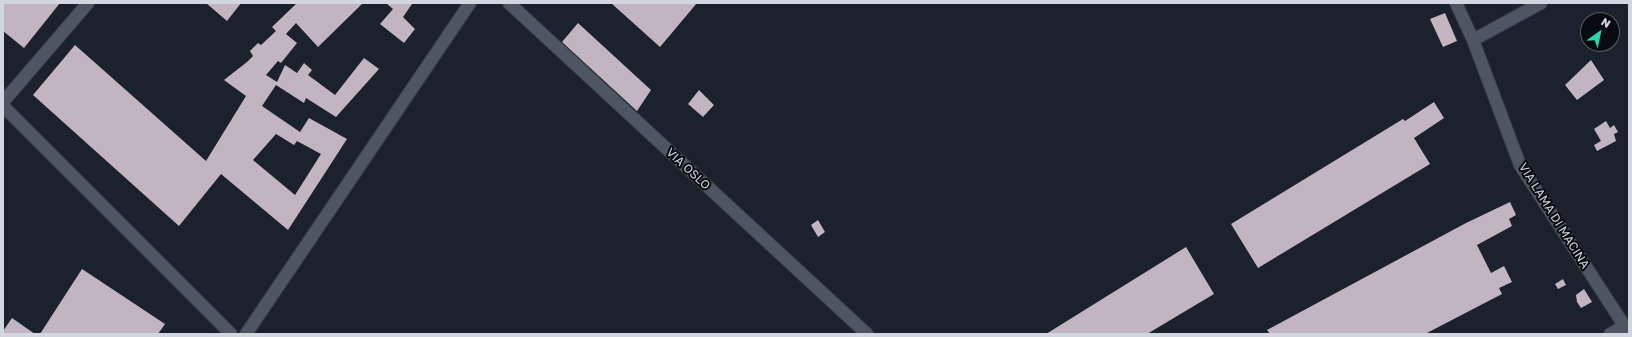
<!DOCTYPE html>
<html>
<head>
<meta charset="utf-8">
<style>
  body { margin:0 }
  #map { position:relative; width:1632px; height:337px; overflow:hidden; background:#1b222d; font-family:"Golos Text",sans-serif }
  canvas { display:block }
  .frame { position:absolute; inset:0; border:4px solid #d2d7df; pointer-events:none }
  .north { position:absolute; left:1580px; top:12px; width:40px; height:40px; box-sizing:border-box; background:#080b10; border:1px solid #595d63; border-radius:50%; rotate:33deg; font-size:11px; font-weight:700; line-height:16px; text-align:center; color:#d2d7df }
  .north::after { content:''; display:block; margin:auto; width:14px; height:18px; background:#2bd5ac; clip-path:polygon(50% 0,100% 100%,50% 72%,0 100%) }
</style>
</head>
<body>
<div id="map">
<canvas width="1632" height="337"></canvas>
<div class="frame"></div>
<div class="north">N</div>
</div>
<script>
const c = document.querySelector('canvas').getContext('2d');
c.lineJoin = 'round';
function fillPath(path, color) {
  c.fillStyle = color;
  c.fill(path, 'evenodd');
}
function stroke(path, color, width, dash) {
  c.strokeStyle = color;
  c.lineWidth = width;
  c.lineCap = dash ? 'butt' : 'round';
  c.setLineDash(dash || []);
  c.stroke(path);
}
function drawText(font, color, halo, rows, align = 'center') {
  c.font = font + ' "Golos Text",sans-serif';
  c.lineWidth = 4;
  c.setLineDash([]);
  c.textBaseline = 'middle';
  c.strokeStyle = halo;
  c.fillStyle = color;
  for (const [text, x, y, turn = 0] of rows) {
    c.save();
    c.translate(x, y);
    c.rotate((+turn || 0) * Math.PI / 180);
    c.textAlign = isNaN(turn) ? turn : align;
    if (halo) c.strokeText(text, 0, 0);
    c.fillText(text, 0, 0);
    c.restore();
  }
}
const building = new Path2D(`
  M 3,3 L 60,3 L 24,48 L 3,31 Z
  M 206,3 L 241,3 L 227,21 Z
  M 297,3 L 363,3 L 318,47 L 296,23 L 286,34 L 297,43 L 281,63 L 278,61 L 266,75 L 277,82 L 285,65 L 297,73 L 304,63 L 312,70 L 308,75 L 335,95 L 364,58 L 379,69 L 336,117 L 306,98 L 304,103 L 276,85 L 262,106 L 300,132 L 309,118 L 347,139 L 288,230 L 221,174 L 179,226 L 33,95 L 75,45 L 206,161 L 246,96 L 224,80 L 247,62 L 253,56 L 250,51 L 258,43 L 261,45 L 276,31 L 272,27 ZM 276,134 L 294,145 L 297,141 L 321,154 L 295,195 L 253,160 Z
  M 386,3 L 412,4 L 403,17 L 415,29 L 404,43 L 380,24 L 393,9 Z
  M 611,3 L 697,3 L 660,47 Z
  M 1445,13 L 1457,41 L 1443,47 L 1430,19 Z
  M 578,23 L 651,90 L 637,111 L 562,42 Z
  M 1591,60 L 1604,80 L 1577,100 L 1565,85 Z
  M 699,90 L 714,105 L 703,117 L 688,104 Z
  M 1434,102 L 1444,118 L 1414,138 L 1430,164 L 1258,268 L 1231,224 L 1403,119 L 1405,121 Z
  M 1606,121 L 1610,128 L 1614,125 L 1618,132 L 1614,134 L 1616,141 L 1597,151 L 1594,145 L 1601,141 L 1594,129 Z
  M 1510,202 L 1516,215 L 1509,219 L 1512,226 L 1477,245 L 1491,273 L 1504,266 L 1512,282 L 1499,288 L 1502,294 L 1425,334 L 1270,334 L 1267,330 L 1466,223 Z
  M 818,220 L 825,232 L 818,237 L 811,225 Z
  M 1186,247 L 1214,294 L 1147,334 L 1046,334 Z
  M 82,269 L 165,324 L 158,334 L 40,334 Z
  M 1563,279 L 1566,285 L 1558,289 L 1555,284 Z
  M 1584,289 L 1592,302 L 1581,308 L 1577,302 L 1576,295 Z
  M 12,318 L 35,334 L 3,334 L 3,331 Z`);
const minor = new Path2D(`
  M 509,3 L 867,334
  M 1456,3 L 1473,40 L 1520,165 L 1629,333
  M 1473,40 L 1541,3
  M 3,102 L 88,3
  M 3,106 L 231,334
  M 246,334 L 470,3
  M 1610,334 L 1624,326`);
const streetNames = [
  ["VIA OSLO",688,169,43],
  ["VIA LAMA DI MACINA",1554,216,58]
];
fillPath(building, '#c2b4c1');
stroke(minor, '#373c45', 14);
stroke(minor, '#4e5664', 12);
drawText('12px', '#d2d7df', '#080b10', streetNames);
</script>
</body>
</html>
